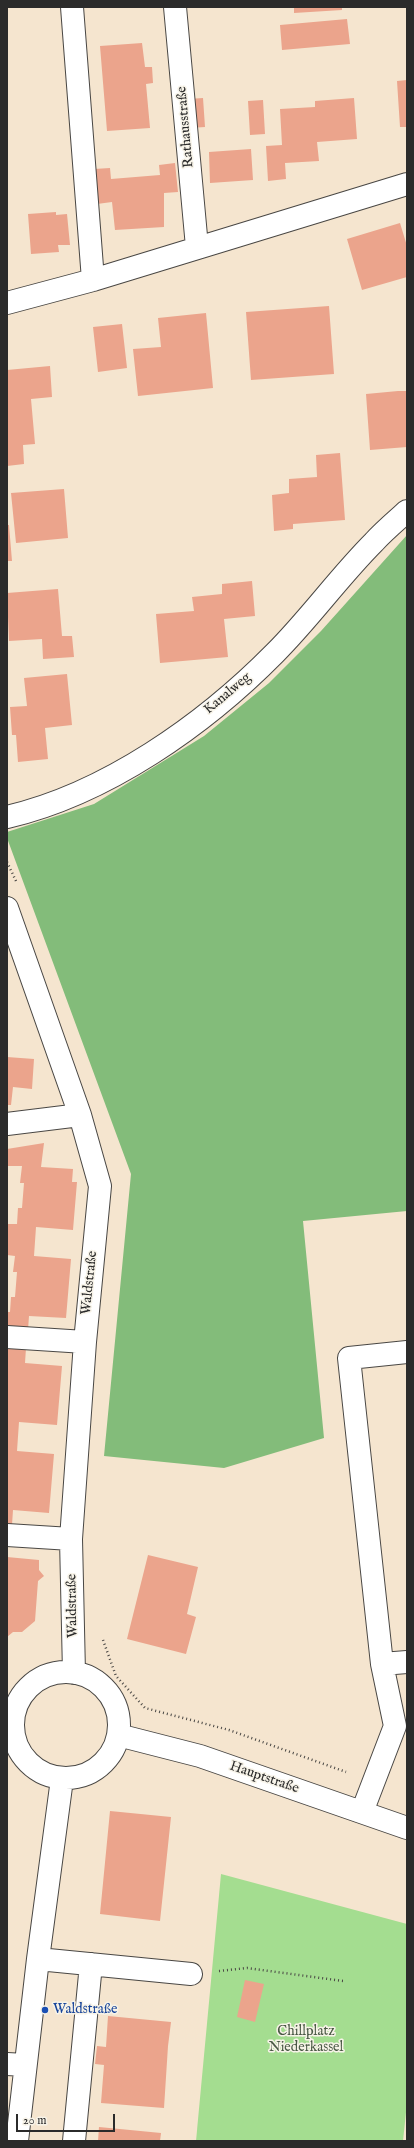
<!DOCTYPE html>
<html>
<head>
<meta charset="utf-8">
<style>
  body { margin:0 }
  #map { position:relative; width:414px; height:2148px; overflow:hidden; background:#f5e5cf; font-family:"IM FELL English",serif }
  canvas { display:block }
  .frame { position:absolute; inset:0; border:8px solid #2b2b2b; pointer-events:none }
  .scale { position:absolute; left:16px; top:2114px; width:99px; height:18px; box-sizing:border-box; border:2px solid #2b2b2b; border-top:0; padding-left:5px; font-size:12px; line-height:14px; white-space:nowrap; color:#2b2b2b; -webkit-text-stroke:3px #f7f3e8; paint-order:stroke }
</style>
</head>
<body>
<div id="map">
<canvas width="414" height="2148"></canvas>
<div class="frame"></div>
<div class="scale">20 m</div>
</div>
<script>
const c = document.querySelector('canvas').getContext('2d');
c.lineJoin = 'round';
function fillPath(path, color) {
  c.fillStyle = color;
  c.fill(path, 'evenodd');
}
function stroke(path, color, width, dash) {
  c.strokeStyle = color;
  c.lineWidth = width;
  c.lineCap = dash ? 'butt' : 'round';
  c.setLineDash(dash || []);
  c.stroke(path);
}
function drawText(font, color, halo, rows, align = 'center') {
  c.font = font + ' "IM FELL English",serif';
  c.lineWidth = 3;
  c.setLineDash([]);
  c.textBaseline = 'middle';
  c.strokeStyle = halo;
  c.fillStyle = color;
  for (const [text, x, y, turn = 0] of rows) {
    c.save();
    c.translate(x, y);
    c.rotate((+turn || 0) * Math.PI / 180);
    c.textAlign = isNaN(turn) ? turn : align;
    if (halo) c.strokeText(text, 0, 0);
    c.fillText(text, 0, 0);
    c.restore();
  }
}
const green = new Path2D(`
  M 221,1874 L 407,1924 L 407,2103 L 403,2141 L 196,2141 Z`);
const forest = new Path2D(`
  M 407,535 L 407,1211 L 303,1221 L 324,1438 L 224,1468 L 104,1456 L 131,1174 L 7,838 L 7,832 L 94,804 L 204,736 L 269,683 L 321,631 Z`);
const building = new Path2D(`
  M 294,7 L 342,7 L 342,10 L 294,13 Z
  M 347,19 L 350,44 L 282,50 L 280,25 Z
  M 142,43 L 145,67 L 152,67 L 153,83 L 146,84 L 150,128 L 107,131 L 100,46 Z
  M 407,80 L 407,127 L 400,127 L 397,81 Z
  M 203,98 L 205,127 L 190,128 L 188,99 Z
  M 354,98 L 357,139 L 317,142 L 319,161 L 285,163 L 286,179 L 268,181 L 266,146 L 282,145 L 280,109 L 315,107 L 315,101 Z
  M 263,100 L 265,134 L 250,135 L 248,101 Z
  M 251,149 L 253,180 L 210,183 L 209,152 Z
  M 175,163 L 178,192 L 164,193 L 164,227 L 115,230 L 112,202 L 97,204 L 94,169 L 110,168 L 111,179 L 160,175 L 159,165 Z
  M 56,212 L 56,215 L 67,214 L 70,245 L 58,245 L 59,252 L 31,254 L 28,214 Z
  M 400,223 L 407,246 L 407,277 L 362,290 L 347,239 Z
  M 329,306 L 334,374 L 251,380 L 246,312 Z
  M 206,313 L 213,388 L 138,396 L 133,349 L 161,347 L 158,318 Z
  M 122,324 L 127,368 L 98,372 L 93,327 Z
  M 50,366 L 52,397 L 31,399 L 35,444 L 23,445 L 24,464 L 7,466 L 7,370 Z
  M 398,391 L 407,391 L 407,447 L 370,450 L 366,394 Z
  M 340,453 L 345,520 L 293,524 L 293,529 L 274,531 L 272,495 L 289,493 L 289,479 L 317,477 L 316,455 Z
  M 64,489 L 68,538 L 16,543 L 11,493 Z
  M 7,525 L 9,525 L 12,561 L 7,561 Z
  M 252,581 L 255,616 L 224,619 L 228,657 L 160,663 L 156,614 L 194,611 L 192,597 L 222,594 L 222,584 Z
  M 58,589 L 62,636 L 72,636 L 74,657 L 43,659 L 42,639 L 9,641 L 7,593 Z
  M 67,674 L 72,725 L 45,728 L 48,759 L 18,762 L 16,735 L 12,735 L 10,707 L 27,706 L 24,678 Z
  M 7,1057 L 34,1059 L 32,1089 L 13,1087 L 11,1105 L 7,1105 Z
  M 44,1143 L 41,1167 L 73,1169 L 72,1182 L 77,1182 L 73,1230 L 36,1227 L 34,1256 L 71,1259 L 66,1318 L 29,1316 L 28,1330 L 7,1329 L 7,1312 L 10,1312 L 11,1297 L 15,1297 L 17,1272 L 13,1272 L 15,1256 L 7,1255 L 7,1224 L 17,1224 L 18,1208 L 22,1208 L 24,1183 L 20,1183 L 22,1166 L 7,1166 L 7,1149 Z
  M 7,1346 L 26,1348 L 25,1363 L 62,1366 L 57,1425 L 19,1422 L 17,1451 L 54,1454 L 49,1513 L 13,1510 L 12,1525 L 7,1525 Z
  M 148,1555 L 198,1567 L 187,1614 L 196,1617 L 186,1654 L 127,1639 Z
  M 7,1557 L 39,1560 L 39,1570 L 44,1576 L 38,1581 L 35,1621 L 22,1632 L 13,1632 L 7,1637 Z
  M 110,1811 L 171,1817 L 160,1921 L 100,1914 Z
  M 245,1980 L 264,1984 L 255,2022 L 237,2017 Z
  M 108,2016 L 171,2022 L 168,2046 L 164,2108 L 101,2103 L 104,2065 L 95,2064 L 97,2046 L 106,2047 Z
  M 99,2127 L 161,2133 L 160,2141 L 98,2141 Z`);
const path = new Path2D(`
  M 7,862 L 16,881
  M 103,1640 L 116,1676 L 145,1708 L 229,1730 L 346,1772
  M 219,1971 L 247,1968 L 343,1981`);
const minor = new Path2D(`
  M 72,7 L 93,280
  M 175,7 L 197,247
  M 7,303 L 93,280 L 407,184
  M 7,817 C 106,794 204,725 275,653 C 310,618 339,577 374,542 C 384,531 396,521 407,511
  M 7,908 L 80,1115 L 100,1186 L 85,1342 L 71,1539 L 74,1673
  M 7,1124 L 80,1115
  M 7,1337 L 85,1342
  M 7,1535 L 71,1539
  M 382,1664 L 407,1662
  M13 1725a53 53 0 1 1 106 0a53 53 0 1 1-106 0Z
  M 118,1735 L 200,1756 L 407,1828
  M 362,1812 L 395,1726 L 382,1664 L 349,1358 L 407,1352
  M 38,1959 L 191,1974
  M 7,2064 L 25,2065
  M 17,2141 L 38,1959 L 62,1779
  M 74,2141 L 91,1964`);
const markers = [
  [45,2010,4,"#1a4fb4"]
];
const streetNames = [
  ["Rathausstraße",186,127,-95],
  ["Kanalweg",228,694,-40],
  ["Waldstraße",90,1283,-84],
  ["Waldstraße",73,1606,-91],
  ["Hauptstraße",264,1778,19]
];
const transitNames = [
  ["Waldstraße",53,2010]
];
const parkNames = [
  ["Chillplatz",306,2032],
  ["Niederkassel",306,2048]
];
fillPath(green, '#a4dd90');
fillPath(forest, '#83bc7a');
fillPath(building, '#eba48c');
stroke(minor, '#494744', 24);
stroke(path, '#494744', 2.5, [1, 3]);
stroke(minor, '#fff', 22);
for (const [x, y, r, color] of markers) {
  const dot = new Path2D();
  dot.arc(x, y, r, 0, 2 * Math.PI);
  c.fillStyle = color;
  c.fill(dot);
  stroke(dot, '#f7f3e8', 1.5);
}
drawText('14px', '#2b2b2b', '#f7f3e8', streetNames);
drawText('14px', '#164399', '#f7f3e8', transitNames, 'left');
drawText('14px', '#495844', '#f7f3e8', parkNames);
</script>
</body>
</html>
